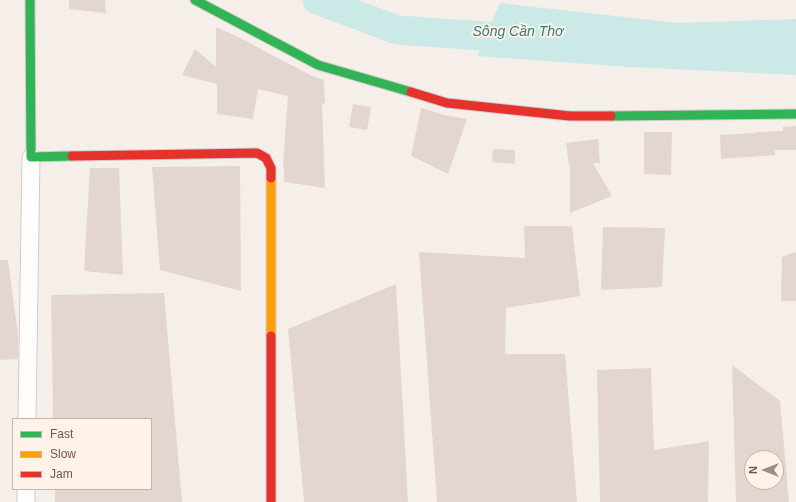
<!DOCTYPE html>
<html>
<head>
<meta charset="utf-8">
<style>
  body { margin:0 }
  #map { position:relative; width:796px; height:502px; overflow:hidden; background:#f6efe9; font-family:Arial,sans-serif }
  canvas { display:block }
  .legend { position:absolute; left:12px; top:418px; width:140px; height:72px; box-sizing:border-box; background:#fff3e9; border:1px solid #c7b3a9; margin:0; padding:5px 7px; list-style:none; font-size:12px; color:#745249 }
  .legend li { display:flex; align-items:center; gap:8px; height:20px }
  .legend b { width:20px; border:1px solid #c7b3a9 }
  .north { position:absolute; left:744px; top:450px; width:40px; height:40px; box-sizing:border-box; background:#fff3e9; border:1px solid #c7b3a9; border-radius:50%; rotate:270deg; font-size:11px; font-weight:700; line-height:16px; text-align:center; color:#745249 }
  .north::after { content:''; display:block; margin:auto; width:14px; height:18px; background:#a28981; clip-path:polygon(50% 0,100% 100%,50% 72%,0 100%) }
</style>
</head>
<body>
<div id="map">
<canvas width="796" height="502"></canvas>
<ul class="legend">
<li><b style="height:5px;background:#30b455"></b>Fast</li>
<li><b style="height:5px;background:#ff9f0a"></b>Slow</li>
<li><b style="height:5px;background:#e5322d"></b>Jam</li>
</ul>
<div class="north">N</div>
</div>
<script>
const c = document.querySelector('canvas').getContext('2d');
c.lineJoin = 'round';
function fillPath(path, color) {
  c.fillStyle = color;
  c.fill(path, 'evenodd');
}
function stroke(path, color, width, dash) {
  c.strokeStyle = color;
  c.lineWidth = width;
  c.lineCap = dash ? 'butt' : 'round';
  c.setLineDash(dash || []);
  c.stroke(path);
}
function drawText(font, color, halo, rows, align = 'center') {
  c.font = font + ' Arial,sans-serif';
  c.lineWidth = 3.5;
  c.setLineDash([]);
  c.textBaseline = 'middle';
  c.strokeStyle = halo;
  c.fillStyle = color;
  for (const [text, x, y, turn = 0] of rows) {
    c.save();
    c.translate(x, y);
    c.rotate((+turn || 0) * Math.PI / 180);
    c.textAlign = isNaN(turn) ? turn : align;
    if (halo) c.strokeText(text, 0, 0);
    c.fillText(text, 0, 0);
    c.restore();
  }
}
const water = new Path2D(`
  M 500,3 L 677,23 L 796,19 L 796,75 L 630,67 L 477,56 Z`);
const river = new Path2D(`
  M 317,0 L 397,30 L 526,39`);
const building = new Path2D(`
  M 69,0 L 105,0 L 106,13 L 69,9 Z
  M 216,27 L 238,37 L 312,76 L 324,80 L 325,104 L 322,103 L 325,188 L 284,182 L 284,168 L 283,164 L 288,96 L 258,89 L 253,119 L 217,114 L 217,84 L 182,75 L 195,49 L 216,67 Z
  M 353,104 L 371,107 L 367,130 L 349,127 Z
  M 421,108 L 444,115 L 467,119 L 448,174 L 411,156 Z
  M 796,126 L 796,150 L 775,150 L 775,155 L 721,159 L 720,135 L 756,133 L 756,132 L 783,131 L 783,127 Z
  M 644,132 L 672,132 L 671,175 L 644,174 Z
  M 598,139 L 600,163 L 593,163 L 612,196 L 570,213 L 570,166 L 569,166 L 566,143 Z
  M 493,149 L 515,150 L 515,164 L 492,162 Z
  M 240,166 L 241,291 L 160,270 L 152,167 Z
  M 90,168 L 119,168 L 123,275 L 84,271 Z
  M 524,226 L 572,226 L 580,296 L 506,308 L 505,354 L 565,354 L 577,502 L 437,502 L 419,252 L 525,258 Z
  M 603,227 L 665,228 L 662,287 L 601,290 Z
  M 796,252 L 796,301 L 781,301 L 782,257 Z
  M 0,260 L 8,260 L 18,335 L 18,359 L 0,360 Z
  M 396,284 L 408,502 L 304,502 L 288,329 Z
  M 164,293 L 182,502 L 55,502 L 55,489 L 151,489 L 151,419 L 53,419 L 51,295 Z
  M 732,365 L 780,401 L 789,502 L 736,502 ZM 752,458 L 776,458 L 776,482 L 752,482 Z
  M 651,368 L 654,450 L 709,441 L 708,502 L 600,502 L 597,370 Z`);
const street = new Path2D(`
  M 27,419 L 31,157
  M 26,502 L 26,489`);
const fast = new Path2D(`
  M 30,0 L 31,157 L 72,156
  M 195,0 L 318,65 L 411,92
  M 611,116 L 796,114`);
const slow = new Path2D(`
  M 271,178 L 271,336`);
const jam = new Path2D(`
  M 411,92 L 447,103 L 570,116 L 611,116
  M 72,156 L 257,153 L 266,158 L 271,168 L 271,178
  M 271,336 L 271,502`);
const waterNames = [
  ["Sông Cần Thơ",518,32]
];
fillPath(water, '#cae9e7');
stroke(river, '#cae9e7', 29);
fillPath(building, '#e3d6d0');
stroke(street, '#d4cbc6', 19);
stroke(fast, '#d5cac6', 11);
stroke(slow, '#d5cac6', 11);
stroke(jam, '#d5cac6', 11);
stroke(street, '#fefdfc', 17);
stroke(fast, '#30b455', 9);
stroke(slow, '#ff9f0a', 9);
stroke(jam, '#e5322d', 9);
drawText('italic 14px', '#3c797a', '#fff3e9', waterNames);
</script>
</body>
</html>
